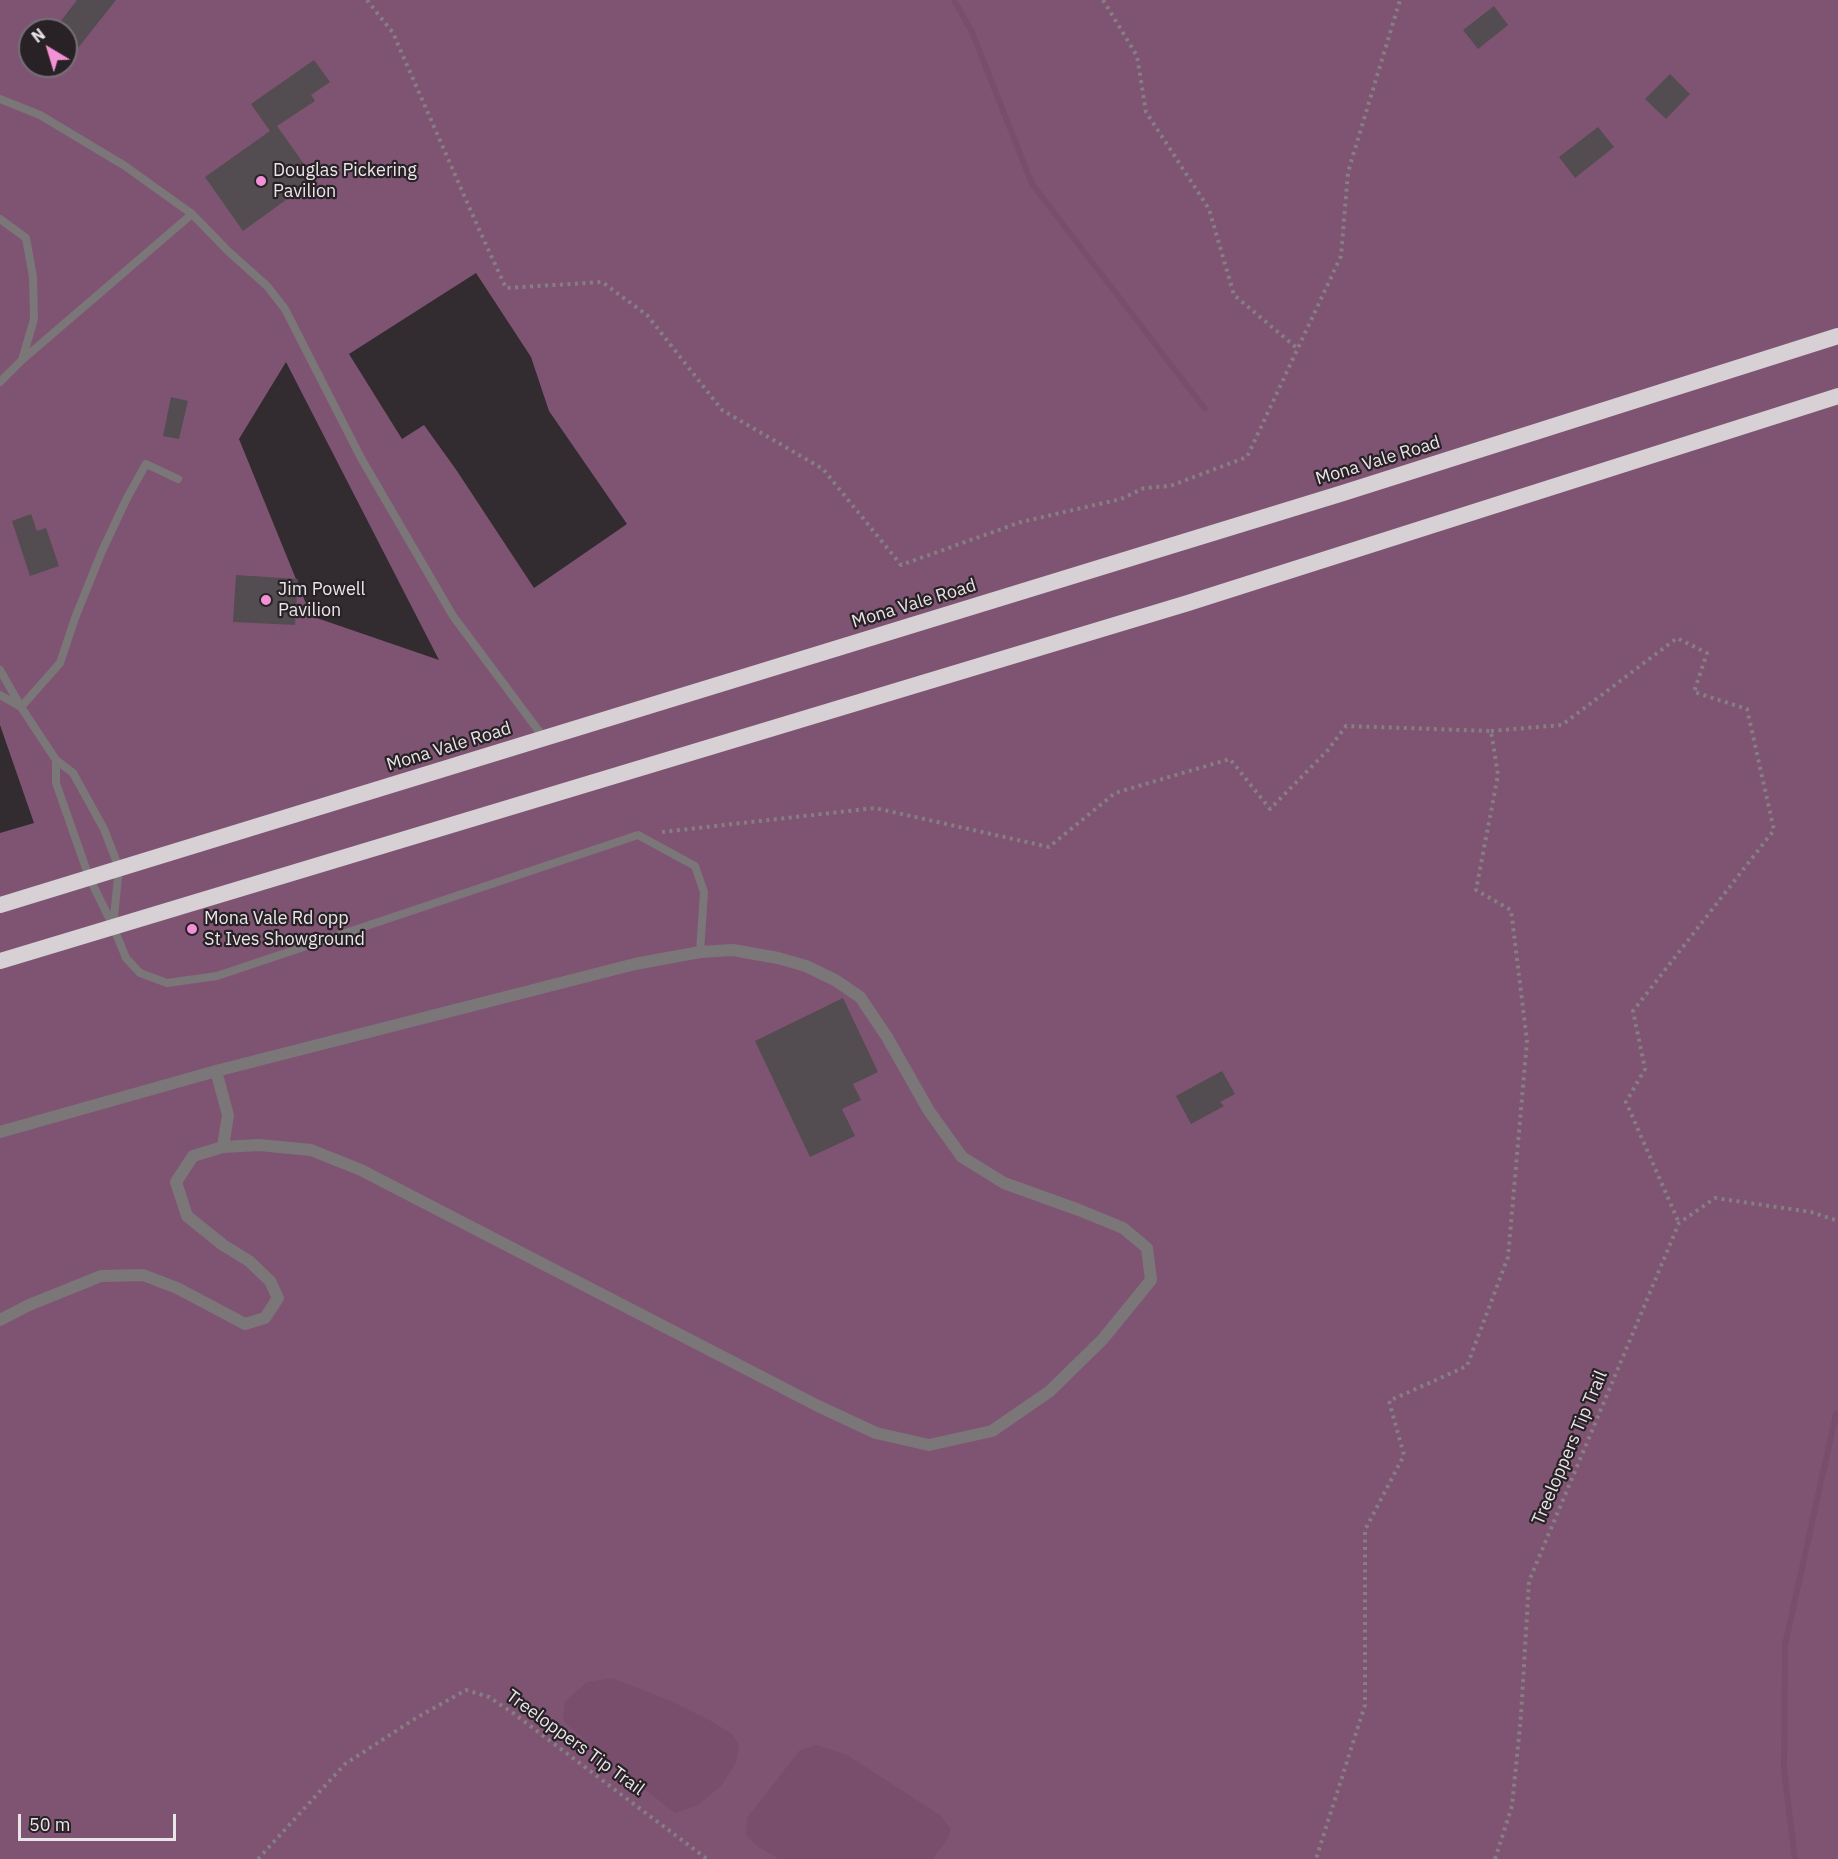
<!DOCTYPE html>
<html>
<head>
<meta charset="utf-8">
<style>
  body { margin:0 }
  #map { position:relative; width:1838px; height:1859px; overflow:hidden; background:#322b30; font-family:"IBM Plex Sans",sans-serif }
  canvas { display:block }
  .north { position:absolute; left:18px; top:18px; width:60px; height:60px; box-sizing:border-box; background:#282226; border:2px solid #767074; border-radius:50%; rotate:322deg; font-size:16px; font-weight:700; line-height:24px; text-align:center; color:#eae5e8 }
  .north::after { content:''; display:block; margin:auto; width:21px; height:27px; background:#f391d6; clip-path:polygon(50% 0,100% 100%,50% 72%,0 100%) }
  .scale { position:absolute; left:18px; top:1814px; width:158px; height:27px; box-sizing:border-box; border:3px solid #eae5e8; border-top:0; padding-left:8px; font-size:18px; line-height:21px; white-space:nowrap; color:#eae5e8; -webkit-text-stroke:4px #282226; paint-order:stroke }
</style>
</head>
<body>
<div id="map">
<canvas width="1838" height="1859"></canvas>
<div class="north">N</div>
<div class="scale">50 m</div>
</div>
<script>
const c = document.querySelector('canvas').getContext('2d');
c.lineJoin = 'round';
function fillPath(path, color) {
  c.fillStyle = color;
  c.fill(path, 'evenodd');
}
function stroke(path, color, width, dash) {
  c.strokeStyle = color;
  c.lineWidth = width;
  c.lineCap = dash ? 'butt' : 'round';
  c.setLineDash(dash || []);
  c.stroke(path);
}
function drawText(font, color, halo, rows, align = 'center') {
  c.font = font + ' "IBM Plex Sans",sans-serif';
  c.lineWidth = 4.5;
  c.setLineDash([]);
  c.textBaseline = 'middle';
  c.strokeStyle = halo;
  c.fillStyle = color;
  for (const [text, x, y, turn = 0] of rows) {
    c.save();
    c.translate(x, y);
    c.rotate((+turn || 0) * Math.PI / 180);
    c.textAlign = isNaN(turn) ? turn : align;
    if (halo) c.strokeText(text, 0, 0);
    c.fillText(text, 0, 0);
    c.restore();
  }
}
const forest = new Path2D(`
  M 0,0 L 1838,0 L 1838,1859 L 0,1859 L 0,833 L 34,823 L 0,725 ZM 30,30 L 66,30 L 66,66 L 30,66 ZM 476,273 L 531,357 L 549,411 L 627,524 L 534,588 L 457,471 L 424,425 L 402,439 L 349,354 ZM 286,362 L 439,660 L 311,616 L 239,439 Z`);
const water = new Path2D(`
  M 612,1678 L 671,1701 L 711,1721 L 732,1734 L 739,1745 L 736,1762 L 722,1785 L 698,1805 L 675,1813 L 611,1763 L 563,1721 L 565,1701 L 587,1682 Z
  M 817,1745 L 847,1755 L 940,1815 L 951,1829 L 946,1842 L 932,1859 L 779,1859 L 757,1846 L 746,1835 L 747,1818 L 800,1750 Z`);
const stream = new Path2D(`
  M 954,0 L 972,32 L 1032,184 L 1205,409
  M 1795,1859 L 1784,1770 L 1785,1645 L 1836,1414`);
const building = new Path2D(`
  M 77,0 L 116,0 L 78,48 L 66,38 L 66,30 L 54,30 Z
  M 1494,6 L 1508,25 L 1478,49 L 1463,30 Z
  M 314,60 L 330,82 L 311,95 L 315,101 L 277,126 L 318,184 L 297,199 L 294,194 L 243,231 L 205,177 L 270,131 L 251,104 Z
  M 1670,74 L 1690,94 L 1666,119 L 1645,99 Z
  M 1598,127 L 1614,147 L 1575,178 L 1559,157 Z
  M 171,397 L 188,401 L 179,439 L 163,436 Z
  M 31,514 L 37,531 L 46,528 L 59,566 L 30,576 L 12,521 Z
  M 236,575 L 298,579 L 295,625 L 233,622 Z
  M 843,998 L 878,1072 L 853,1084 L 861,1100 L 842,1109 L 855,1136 L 810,1157 L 755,1041 Z
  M 1222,1071 L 1235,1094 L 1220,1102 L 1224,1106 L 1191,1124 L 1176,1096 Z`);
const path = new Path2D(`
  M 367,0 L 393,33 L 477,225 L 506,288 L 602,282 L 647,315 L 722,410 L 823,469 L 901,565 L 1021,522 L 1121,499 L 1144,488 L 1170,486 L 1247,457 L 1341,256 L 1348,172 L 1400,0
  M 1103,0 L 1137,56 L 1146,112 L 1209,209 L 1234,295 L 1298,349
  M 1491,731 L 1562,725 L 1677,638 L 1707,653 L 1694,692 L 1747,709 L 1774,830 L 1633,1011 L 1645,1069 L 1626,1102 L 1679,1223
  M 662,832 L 875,808 L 1049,847 L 1115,793 L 1230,759 L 1270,809 L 1328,750 L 1346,726 L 1491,731 L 1498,775 L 1476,890 L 1511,910 L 1527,1041 L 1508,1257 L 1467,1366 L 1389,1401 L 1404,1455 L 1365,1530 L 1365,1705 L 1316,1859
  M 258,1859 L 345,1764 L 416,1718 L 466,1690 L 489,1697 L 513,1713 L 707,1859
  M 1495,1859 L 1512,1806 L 1521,1716 L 1529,1581 L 1679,1223 L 1715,1198 L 1811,1212 L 1838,1221`);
const service = new Path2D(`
  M 0,99 L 40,115 L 125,166 L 192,214 L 228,251 L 267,286 L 285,309 L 361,458 L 453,616 L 544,738
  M 0,219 L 26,238 L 33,277 L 34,319 L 22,360 L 0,382
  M 22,360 L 192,214
  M 0,670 L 21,707 L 56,760 L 73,773 L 104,829 L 119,868 L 113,926
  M 0,695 L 21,707
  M 21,707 L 60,663 L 75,618 L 102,551 L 127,498 L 146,464 L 178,479
  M 56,760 L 56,783 L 89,877 L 113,926 L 126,958 L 140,973 L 167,983 L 217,976 L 638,835 L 695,866 L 704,892 L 700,952`);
const minor = new Path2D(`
  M 216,1071 L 228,1115 L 223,1147
  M 0,1132 L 216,1071 L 635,964 L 700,952 L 733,950 L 778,958 L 806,966 L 835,980 L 860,997 L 887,1037 L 929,1111 L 962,1157 L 1004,1183 L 1079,1210 L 1123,1228 L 1147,1248 L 1151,1280 L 1103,1339 L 1050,1391 L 992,1431 L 929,1445 L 876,1433 L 818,1406 L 361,1170 L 311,1150 L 259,1145 L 223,1147 L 193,1156 L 176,1182 L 187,1216 L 223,1245 L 249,1261 L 270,1281 L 278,1298 L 265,1318 L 245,1324 L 177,1288 L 143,1275 L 101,1276 L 29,1305 L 0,1320`);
const trunk = new Path2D(`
  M 0,905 L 1343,493 L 1838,336
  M 0,961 L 1188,603 L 1838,396`);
const markers = [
  [261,181,6,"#f391d6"],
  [266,600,6,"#f391d6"],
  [192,929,6,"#f391d6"]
];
const poiNames = [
  ["Douglas Pickering",273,171],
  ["Pavilion",273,192],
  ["Jim Powell",278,590],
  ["Pavilion",278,611],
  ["Mona Vale Rd opp",204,919],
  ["St Ives Showground",204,940]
];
const streetNames = [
  ["Mona Vale Road",1378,461,-17],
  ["Mona Vale Road",914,604,-17],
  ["Mona Vale Road",449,747,-17],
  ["Treeloppers Tip Trail",1570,1448,-67],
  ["Treeloppers Tip Trail",575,1743,36]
];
fillPath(forest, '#7f5472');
fillPath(water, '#794e6c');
stroke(stream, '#794e6c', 6);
fillPath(building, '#534c50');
stroke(path, '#857e83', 4, [3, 4.5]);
stroke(service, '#7b7779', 8);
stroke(minor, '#7b7779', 12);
stroke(trunk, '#d7d0d4', 16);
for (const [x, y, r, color] of markers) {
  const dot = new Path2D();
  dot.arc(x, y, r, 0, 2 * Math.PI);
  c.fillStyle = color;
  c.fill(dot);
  stroke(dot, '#282226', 2);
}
drawText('18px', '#eae5e8', '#282226', poiNames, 'left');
drawText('18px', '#eae5e8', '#282226', streetNames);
</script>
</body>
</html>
